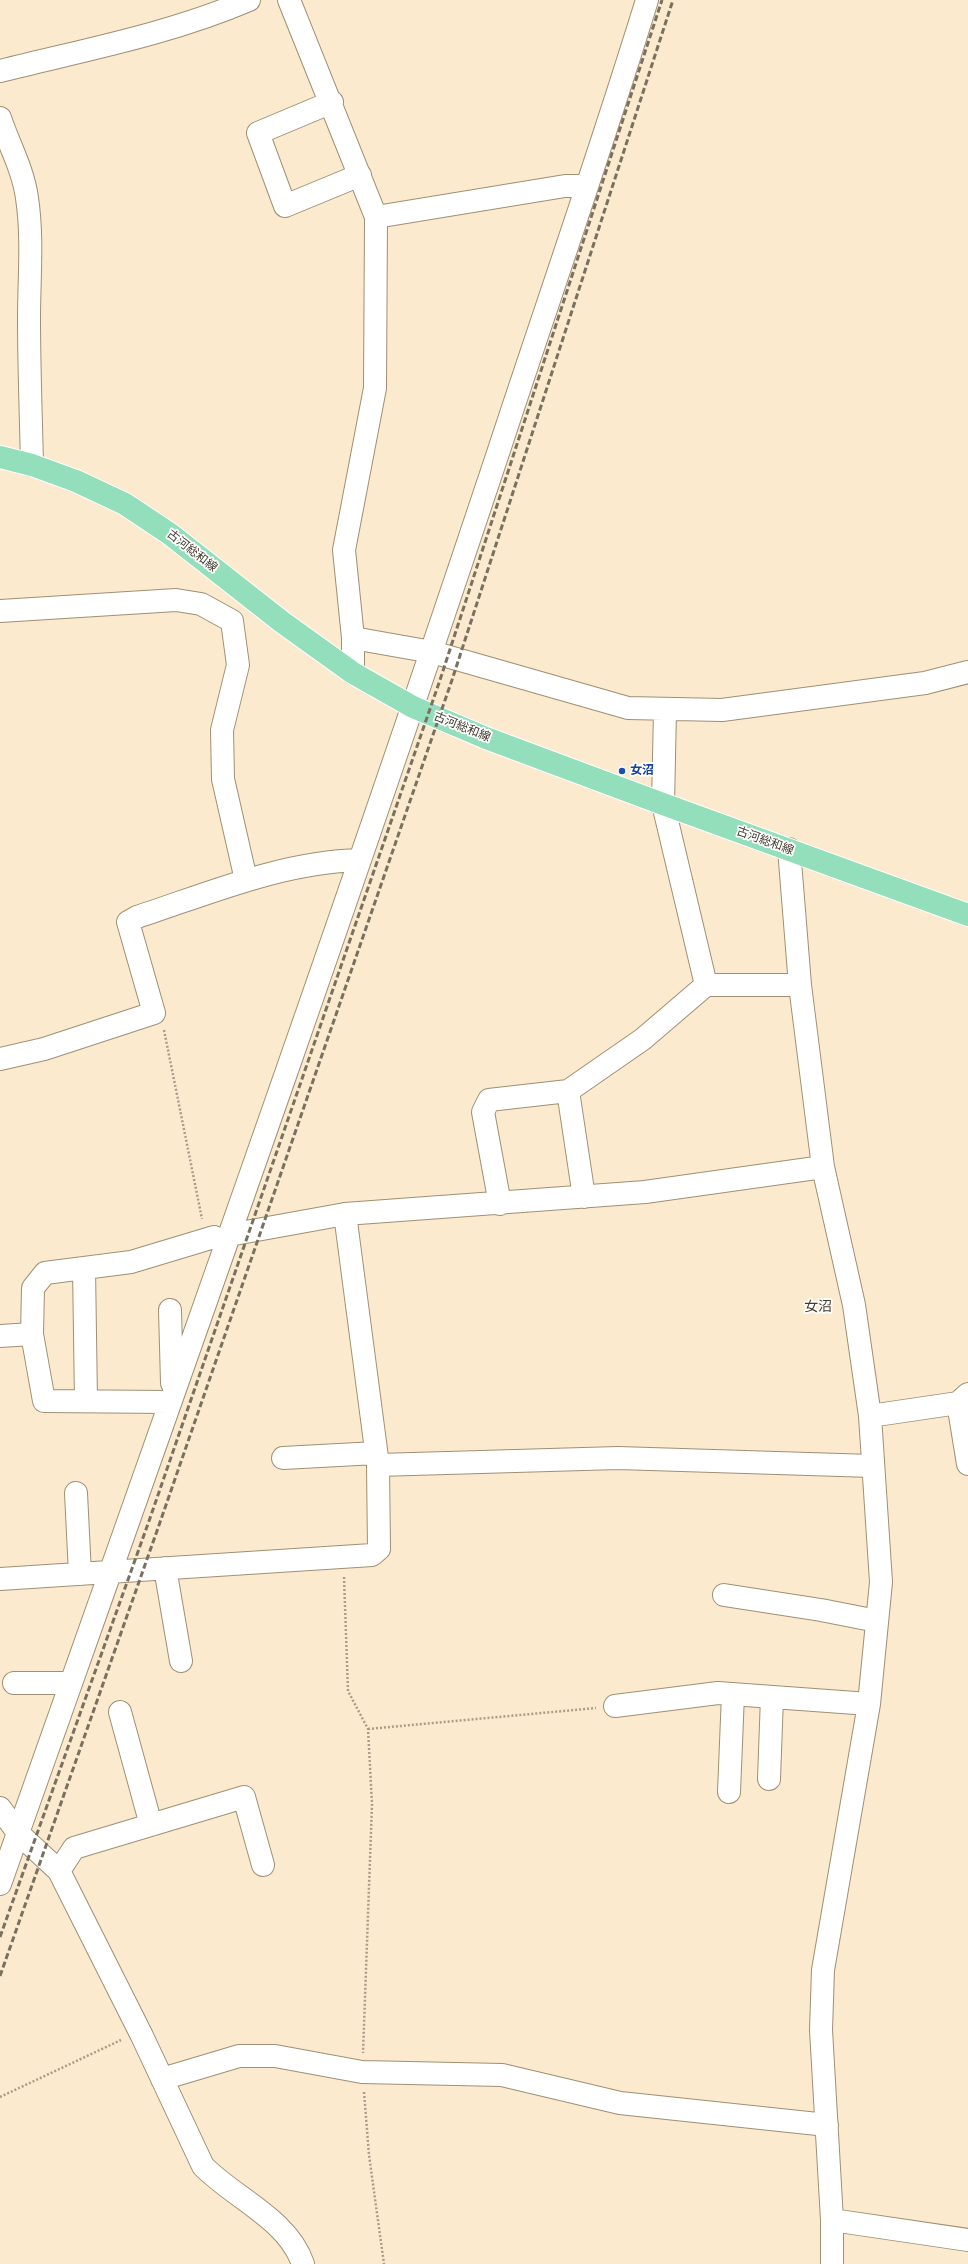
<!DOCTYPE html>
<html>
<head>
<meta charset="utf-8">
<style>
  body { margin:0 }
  canvas { display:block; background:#fbeacd }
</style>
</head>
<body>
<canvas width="968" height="2264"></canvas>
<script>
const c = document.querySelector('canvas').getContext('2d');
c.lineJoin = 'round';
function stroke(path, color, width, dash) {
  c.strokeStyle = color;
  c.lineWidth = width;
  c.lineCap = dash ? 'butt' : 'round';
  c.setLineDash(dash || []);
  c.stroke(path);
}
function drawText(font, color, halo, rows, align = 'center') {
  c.font = font + ' "PT Sans Narrow","Noto Sans JP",sans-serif';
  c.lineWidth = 3.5;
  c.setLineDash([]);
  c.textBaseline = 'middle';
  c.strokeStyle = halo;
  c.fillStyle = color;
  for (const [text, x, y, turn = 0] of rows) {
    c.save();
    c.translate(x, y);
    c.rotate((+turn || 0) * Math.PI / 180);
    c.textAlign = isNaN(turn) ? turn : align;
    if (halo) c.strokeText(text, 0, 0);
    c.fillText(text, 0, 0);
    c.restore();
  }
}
const path = new Path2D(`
  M 164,1030 L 202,1219
  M 344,1577 L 348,1691 L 368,1729 L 372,1804 L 363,2053
  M 368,1729 L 596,1708
  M 364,2092 L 369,2155 L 384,2264
  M 0,2097 L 121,2040`);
const minor = new Path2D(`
  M 289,0 L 376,217 L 375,388 L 344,550 L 353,638 L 353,673
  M 0,71 C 84,50 170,34 249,0
  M 332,102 L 258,133 L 285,206 L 360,175
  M 0,118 C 9,145 23,169 27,198 C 33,238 29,279 29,319 C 29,368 31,417 32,465
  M 376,217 L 565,186 L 586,186
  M 0,611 L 176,600 L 201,604 L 232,621 L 238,665 L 222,730 L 223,779 L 246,880
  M 353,638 L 432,652 L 628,708 L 722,710 L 925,683 L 968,672
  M 665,710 L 663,804 L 706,985
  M 789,849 L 800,985 L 823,1167 L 854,1305 L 870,1416 L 881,1582 L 869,1704 L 823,1970 L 821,2030 L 832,2220 L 832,2264
  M 0,1059 L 44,1049 L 154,1013 L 128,922 L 137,917 C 210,893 282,862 360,860
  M 568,1091 L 584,1197
  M 500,1204 L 483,1112 L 489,1100 L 568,1091 L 643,1039 L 706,985 L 800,985
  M 229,1235 L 345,1214 L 645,1192 L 823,1167
  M 84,1268 L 86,1401
  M 170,1310 L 172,1383
  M 0,1336 L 32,1334
  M 170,1402 L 44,1401 L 32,1334 L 33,1288 L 45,1273 L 131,1262 L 214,1237
  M 958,1403 L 968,1464
  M 870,1416 L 958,1403 L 968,1394
  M 283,1458 L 376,1453
  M 378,1465 L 618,1458 L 872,1466
  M 76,1493 L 80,1574
  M 165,1568 L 181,1661
  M 0,1579 L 372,1555 L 379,1549 L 378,1465 L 345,1214
  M 724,1595 L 821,1610 L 877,1621
  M 14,1683 L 71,1683
  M 615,1706 L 718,1693 L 869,1704
  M 120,1712 L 151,1825
  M 769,1779 L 772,1697
  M 729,1792 L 733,1694
  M 0,1808 L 18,1833 L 59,1871 L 142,2036 L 203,2166 C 234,2198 288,2219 303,2264
  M 59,1871 L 74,1848 L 244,1797 L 263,1865
  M 0,1884 C 169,1406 340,928 500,447 C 549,298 601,150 647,0
  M 162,2079 L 239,2056 L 275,2056 L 362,2072 L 502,2075 L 620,2103 L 827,2125
  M 832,2220 L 968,2240`);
const major = new Path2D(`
  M 0,457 L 32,465 L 76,481 L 125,504 L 170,534 L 282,622 L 353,673 L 413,707 L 486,738 L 663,804 L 968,915`);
const rail = new Path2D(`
  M 0,1937 L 149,1521 L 440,680 L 662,0
  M 0,1976 L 158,1528 L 452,680 L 673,0`);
const markers = [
  [622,771,4,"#1a4fb4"]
];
const streetNames = [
  ["古河総和線",192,551,38],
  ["古河総和線",462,727,22],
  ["古河総和線",765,841,20]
];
const transitNames = [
  ["女沼",630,771]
];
const quarterNames = [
  ["女沼",818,1307]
];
stroke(minor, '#9f9074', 24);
stroke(major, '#fff', 24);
stroke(path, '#aa9d88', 2.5, [2, 2]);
stroke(minor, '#fff', 22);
stroke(major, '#93debb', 22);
stroke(rail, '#7a7060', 3, [6, 3]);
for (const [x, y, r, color] of markers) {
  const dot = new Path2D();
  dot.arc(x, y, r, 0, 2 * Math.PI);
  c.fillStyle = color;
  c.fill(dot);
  stroke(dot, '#fff', 1.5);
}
drawText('12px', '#423b30', '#fff', streetNames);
drawText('bold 12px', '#164399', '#fff', transitNames, 'left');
drawText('14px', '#423b30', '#fff', quarterNames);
</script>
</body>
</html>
